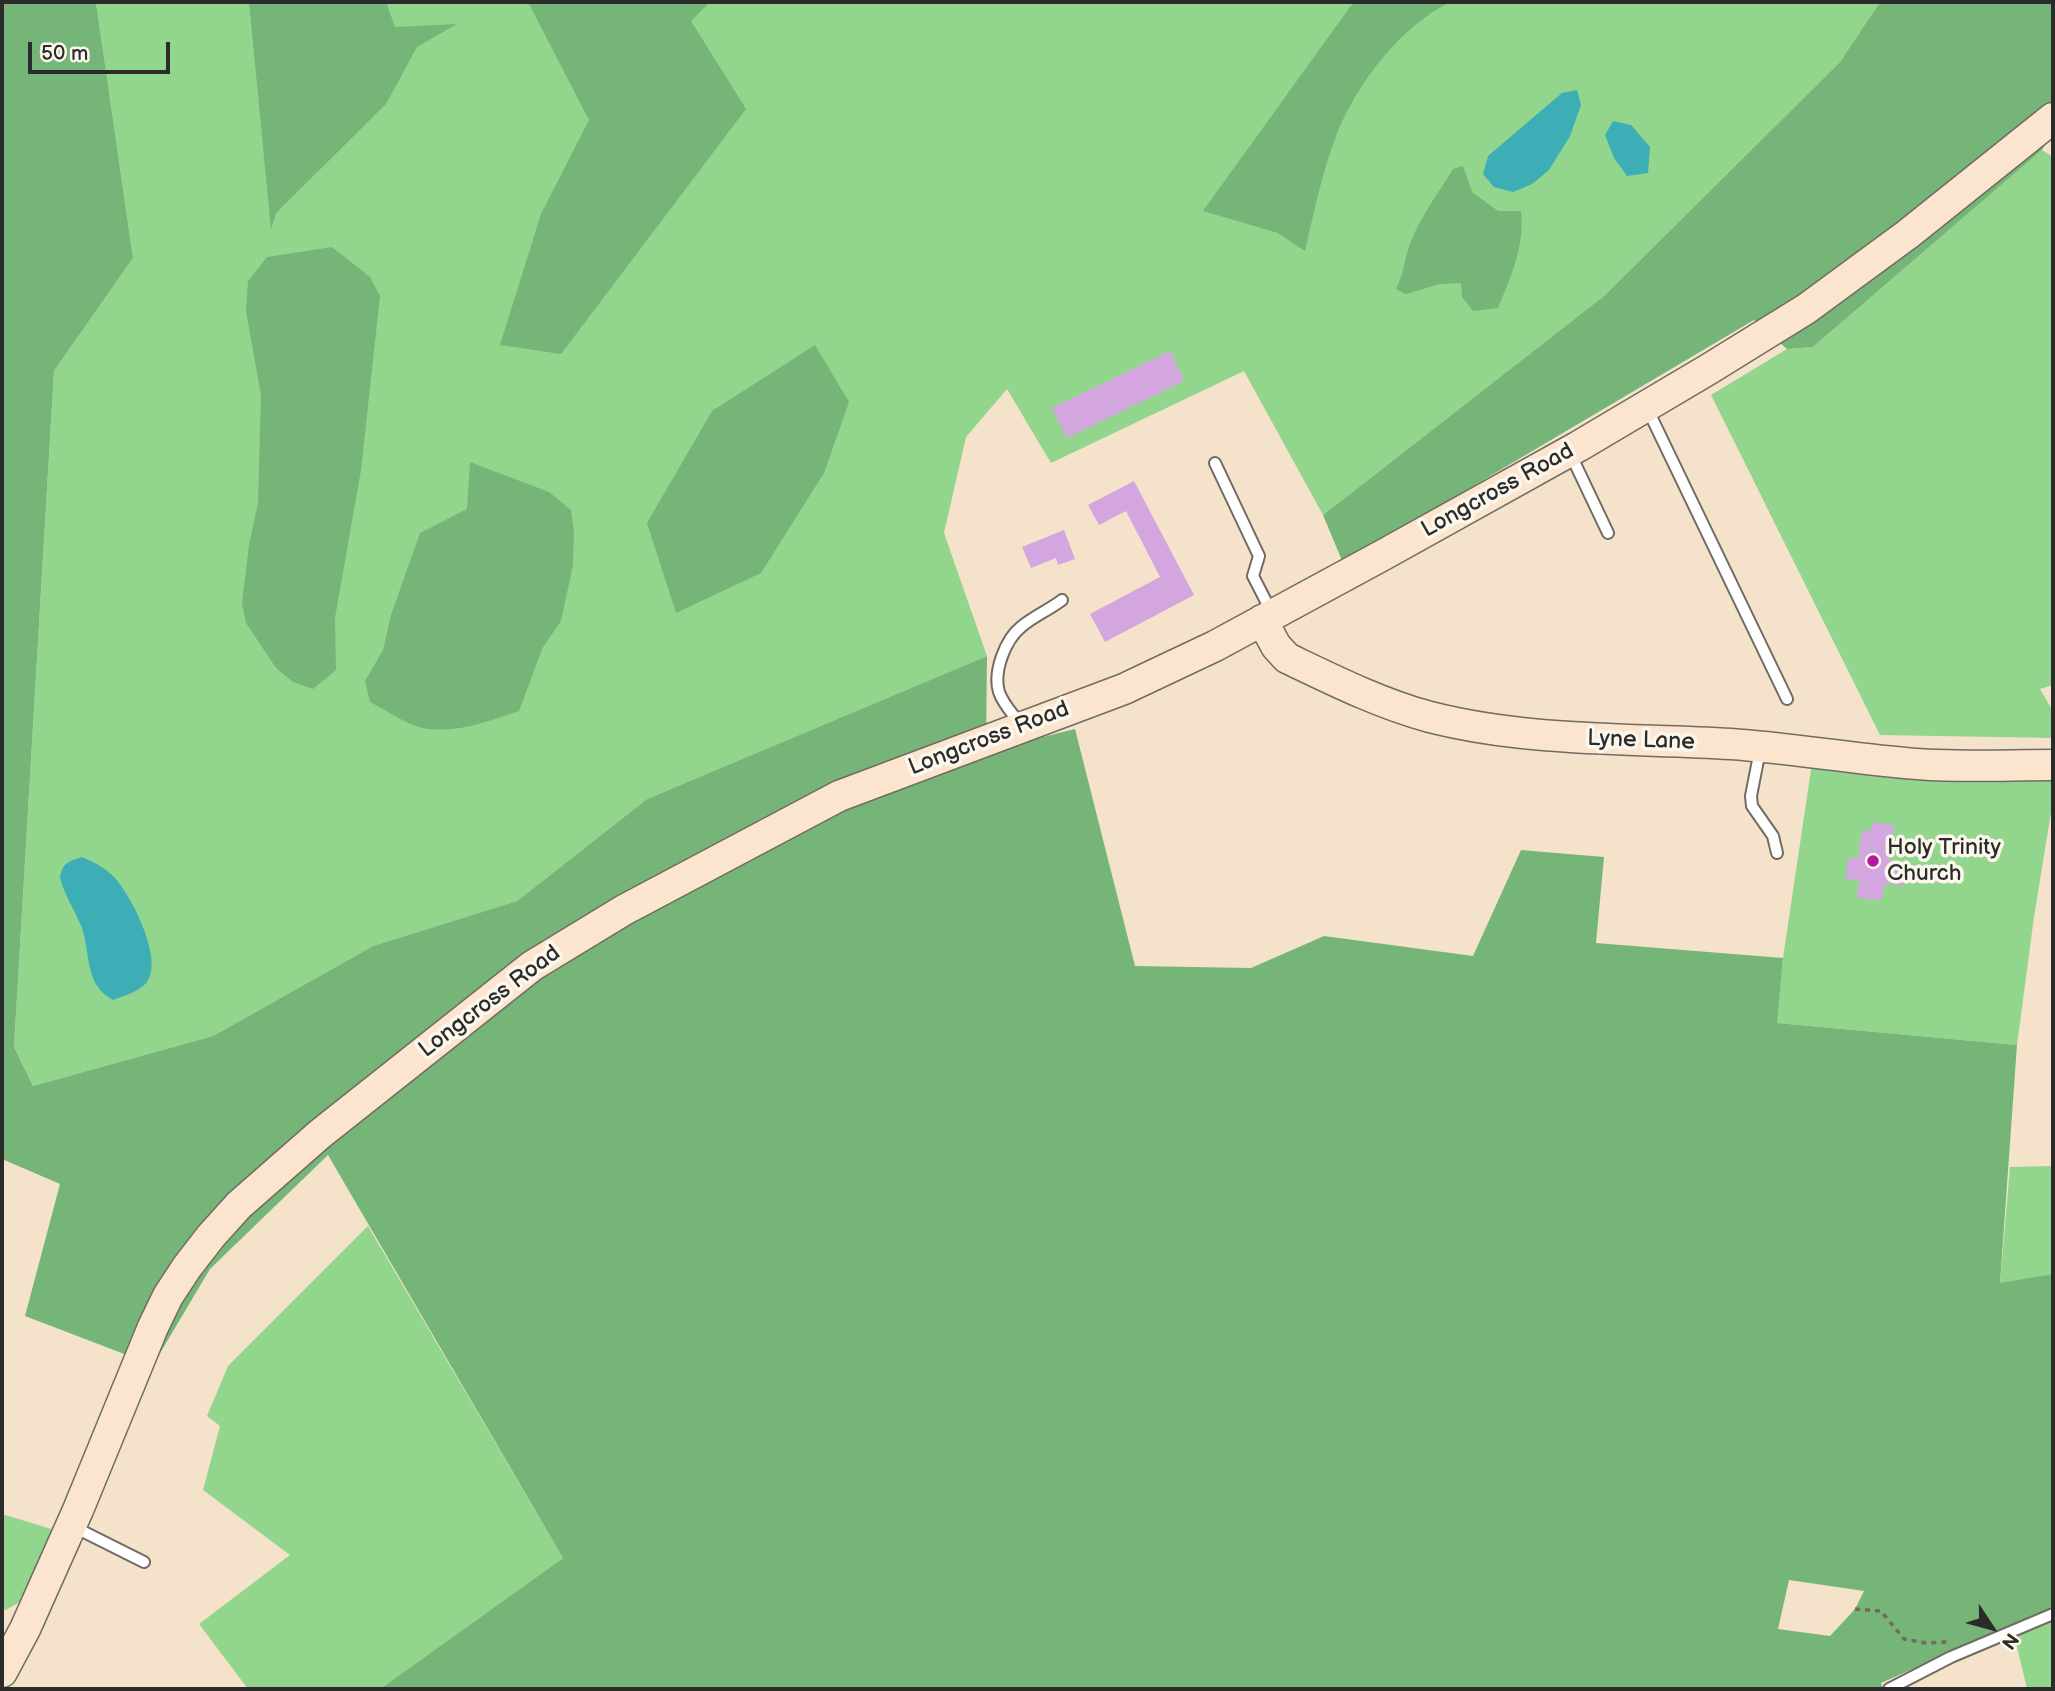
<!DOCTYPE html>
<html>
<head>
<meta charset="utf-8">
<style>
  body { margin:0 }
  #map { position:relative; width:2055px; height:1691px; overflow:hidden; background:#f4e3ca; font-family:"Balsamiq Sans",sans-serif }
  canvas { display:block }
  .frame { position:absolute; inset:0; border:4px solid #2b2b2b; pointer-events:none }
  .north { position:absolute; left:1957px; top:1593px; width:70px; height:70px; -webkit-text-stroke:5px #fbf7ec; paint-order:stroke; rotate:126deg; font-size:19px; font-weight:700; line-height:28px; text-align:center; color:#2b2b2b }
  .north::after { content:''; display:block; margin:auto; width:24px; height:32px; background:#2b2b2b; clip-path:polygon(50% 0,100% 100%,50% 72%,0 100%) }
  .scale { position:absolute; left:28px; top:42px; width:142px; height:32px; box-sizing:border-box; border:4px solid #2b2b2b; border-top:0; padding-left:9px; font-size:21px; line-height:24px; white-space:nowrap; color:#2b2b2b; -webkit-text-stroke:5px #fbf7ec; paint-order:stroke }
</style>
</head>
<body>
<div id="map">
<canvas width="2055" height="1691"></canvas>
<div class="frame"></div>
<div class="north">N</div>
<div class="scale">50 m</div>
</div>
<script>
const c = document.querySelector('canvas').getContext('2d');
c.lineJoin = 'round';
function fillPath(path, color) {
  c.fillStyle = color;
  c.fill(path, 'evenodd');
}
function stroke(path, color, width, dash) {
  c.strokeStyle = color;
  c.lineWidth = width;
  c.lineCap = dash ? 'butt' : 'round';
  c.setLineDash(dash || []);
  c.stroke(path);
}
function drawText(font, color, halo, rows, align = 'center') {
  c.font = font + ' "Balsamiq Sans",sans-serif';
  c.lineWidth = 7;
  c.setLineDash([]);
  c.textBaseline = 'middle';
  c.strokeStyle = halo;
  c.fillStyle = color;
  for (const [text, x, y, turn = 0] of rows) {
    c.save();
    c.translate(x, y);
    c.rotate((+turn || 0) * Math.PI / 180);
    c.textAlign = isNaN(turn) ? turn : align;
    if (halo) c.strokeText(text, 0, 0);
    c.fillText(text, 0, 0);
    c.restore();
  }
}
const green = new Path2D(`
  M 96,2 L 1880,2 L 1840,62 L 1604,296 L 1323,515 L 1244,371 L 1051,463 L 1007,389 L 966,437 L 944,533 L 987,656 L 647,799 L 517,901 L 373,946 L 213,1036 L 33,1086 L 14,1047 L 54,371 L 133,258 Z
  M 2042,150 L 2053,157 L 2053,685 L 2040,689 L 2053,711 L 2053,738 L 1880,735 L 1711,395 L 1787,349 L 1813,347 Z
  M 1812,763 L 2053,778 L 2053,800 L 2034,917 L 2017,1045 L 1776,1023 L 1783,958 Z
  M 2053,1166 L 2053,1274 L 2000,1284 L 2010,1167 Z
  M 368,1226 L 563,1558 L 380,1689 L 248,1689 L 199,1624 L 290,1555 L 203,1490 L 220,1426 L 207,1416 L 228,1366 Z
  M 2,1514 L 58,1531 L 26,1598 L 6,1610 L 2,1609 Z
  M 2053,1619 L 2053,1689 L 2027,1689 L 2013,1630 Z`);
const forest = new Path2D(`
  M 2,2 L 96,2 L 133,258 L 54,371 L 14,1047 L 33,1086 L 213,1036 L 373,946 L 517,901 L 647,799 L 987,656 L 986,751 L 1075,729 L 1135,966 L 1251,968 L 1324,936 L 1473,956 L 1521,850 L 1604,857 L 1596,943 L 1783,958 L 1777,1023 L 2017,1045 L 2000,1283 L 2053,1274 L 2053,1612 L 1997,1632 L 1881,1683 L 1883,1689 L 380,1689 L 563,1558 L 328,1155 L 210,1269 L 153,1365 L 25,1316 L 60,1184 L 2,1159 ZM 1789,1580 L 1864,1591 L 1855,1609 L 1830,1636 L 1778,1629 Z
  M 249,2 L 386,2 L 395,27 L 457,24 L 417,47 L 386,104 L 276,213 L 271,229 Z
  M 528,2 L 710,2 L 691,21 L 746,109 L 561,354 L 500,345 L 541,214 L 589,120 Z
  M 1356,2 L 1450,2 C 1399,28 1357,83 1336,136 C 1322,173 1314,212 1305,251 L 1278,233 L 1203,211 L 1350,7 Z
  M 1880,2 L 2053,2 L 2053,131 L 2042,150 L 1813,347 L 1787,349 L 1754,320 L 1343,563 L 1323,515 L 1604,296 L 1840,62 Z
  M 1463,166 L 1472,192 L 1498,211 L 1521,211 C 1525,246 1511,277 1498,308 L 1473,311 L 1462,297 L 1461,283 L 1440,284 L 1406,294 L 1396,289 C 1405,271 1404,258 1411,241 C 1421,216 1439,192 1453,169 Z
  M 332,247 L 370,277 L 380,296 L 361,470 L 335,618 L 336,670 L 313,689 L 293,682 L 276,668 L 246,623 L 242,603 L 249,545 L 258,503 L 261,396 L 246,311 L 248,281 L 267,257 Z
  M 815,345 L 849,402 L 824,473 L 761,573 L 676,613 L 647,523 L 712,411 Z
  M 470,462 L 549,492 L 571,510 L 574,534 L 573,565 L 561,621 L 543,647 L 519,711 C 492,720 458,733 429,729 C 409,727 388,711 370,702 L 365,681 L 383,650 L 391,615 L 420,533 L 467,509 Z`);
const water = new Path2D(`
  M 1577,90 L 1581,105 L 1570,136 L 1549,170 L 1532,184 L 1513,192 L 1494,187 L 1483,174 L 1488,156 L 1562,93 Z
  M 1613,121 L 1631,125 L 1650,147 L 1648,173 L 1627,176 L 1614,158 L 1605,135 Z
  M 82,857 C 94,862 105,868 114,877 C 131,895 164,959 147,982 C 140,991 124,996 113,1000 C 84,984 91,955 82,928 C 75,911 65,896 60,878 C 62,863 69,861 82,857 Z`);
const building = new Path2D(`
  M 1170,351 L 1184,381 L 1067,438 L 1052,408 Z
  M 1134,481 L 1194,595 L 1105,642 L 1090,614 L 1160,577 L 1126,511 L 1099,525 L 1088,505 Z
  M 1064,530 L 1075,559 L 1058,565 L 1056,558 L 1031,568 L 1022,547 Z
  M 1873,822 L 1894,825 L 1889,860 L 1907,862 L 1904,886 L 1885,883 L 1882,900 L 1857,898 L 1859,880 L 1845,879 L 1849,857 L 1858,858 L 1862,830 L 1871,831 Z`);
const path = new Path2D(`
  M 1855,1609 L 1881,1611 L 1904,1639 L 1926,1643 L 1948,1642`);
const lane = new Path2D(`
  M 1647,408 L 1787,699
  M 1570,453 L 1608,533
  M 1215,463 L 1259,556 L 1253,576 L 1272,613
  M 1020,724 C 1013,714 1003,704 999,692 C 993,672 1005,640 1021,627 C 1034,616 1049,610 1062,600
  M 1760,750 L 1751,796 L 1752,806 L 1773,836 L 1777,853
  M 74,1527 L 144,1562
  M 1889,1689 L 1951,1657 L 2053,1614`);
const secondary = new Path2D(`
  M 1262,620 L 1276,646 L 1287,658 C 1333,680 1381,704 1430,717 C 1528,742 1630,738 1731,744 C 1789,748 1846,758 1905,763 C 1954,768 2004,765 2053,765
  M 2,1672 L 25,1629 L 78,1510 L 153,1327 L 168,1296 L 187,1267 L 211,1236 L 239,1205 L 320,1134 L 532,966 L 624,910 L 839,796 L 1124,689 L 1215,646 L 1383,555 L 1579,446 L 1709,369 L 1806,309 L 1908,234 L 2053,118`);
const markers = [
  [1873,861,7,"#b5179e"]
];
const streetNames = [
  ["Longcross Road",1498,491,-29],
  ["Longcross Road",989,739,-21],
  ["Lyne Lane",1641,741,2],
  ["Longcross Road",490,1002,-37]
];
const poiNames = [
  ["Holy Trinity",1887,848],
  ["Church",1887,874]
];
fillPath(green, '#92d58d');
fillPath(forest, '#75b678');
fillPath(water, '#3daeb5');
fillPath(building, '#d3a6df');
stroke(lane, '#716b63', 14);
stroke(secondary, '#716b63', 33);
stroke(path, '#716b63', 3.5, [5, 5]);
stroke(lane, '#fff', 10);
stroke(secondary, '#fbe5cf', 30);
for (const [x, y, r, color] of markers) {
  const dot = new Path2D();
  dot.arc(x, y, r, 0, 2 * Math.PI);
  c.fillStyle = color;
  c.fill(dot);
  stroke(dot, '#fbf7ec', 2.5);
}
drawText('23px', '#2b2b2b', '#fbf7ec', streetNames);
drawText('23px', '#2b2b2b', '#fbf7ec', poiNames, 'left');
</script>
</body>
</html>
